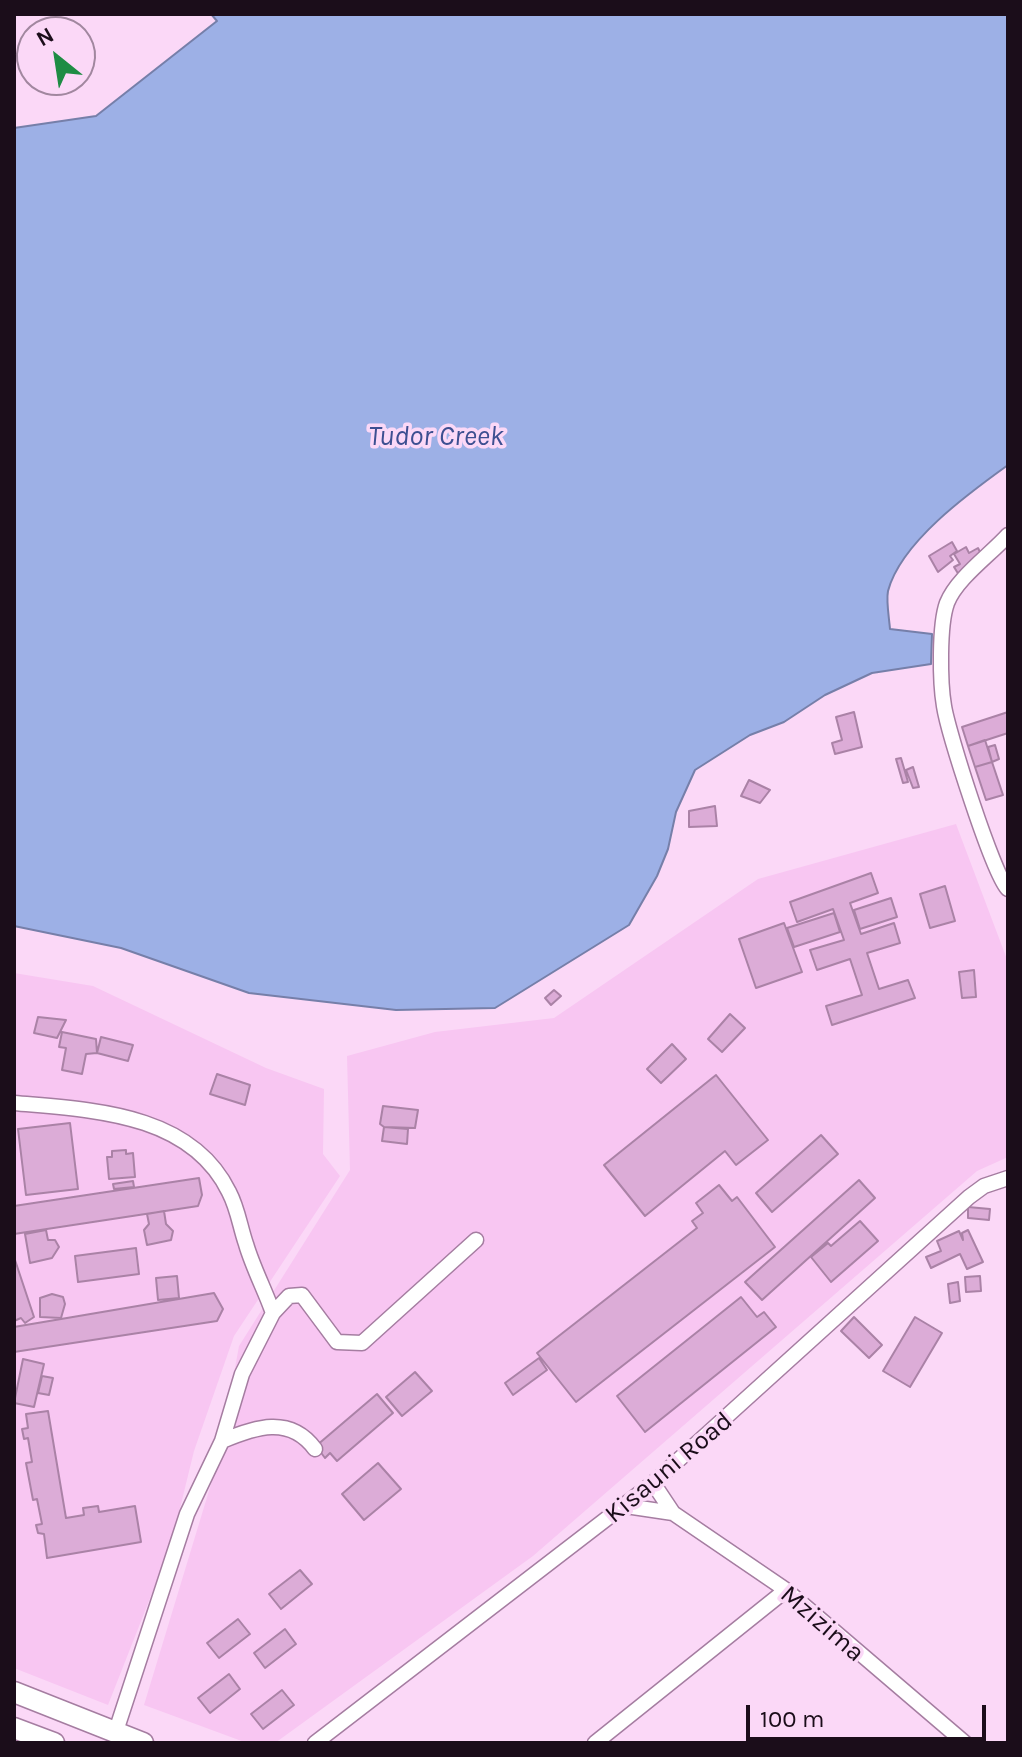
<!DOCTYPE html>
<html>
<head>
<meta charset="utf-8">
<style>
  body { margin:0 }
  #map { position:relative; width:1022px; height:1757px; overflow:hidden; background:#fbd8f7; font-family:Karla,sans-serif }
  canvas { display:block }
  .frame { position:absolute; inset:0; border:16px solid #1b0d1a; pointer-events:none }
  .north { position:absolute; left:16px; top:16px; width:80px; height:80px; box-sizing:border-box; background:#fbd8f7; border:2px solid #a1879f; border-radius:50%; rotate:330deg; font-size:22px; font-weight:700; line-height:32px; text-align:center; color:#1b0d1a }
  .north::after { content:''; display:block; margin:auto; width:28px; height:36px; background:#1e8c44; clip-path:polygon(50% 0,100% 100%,50% 72%,0 100%) }
  .scale { position:absolute; left:746px; top:1705px; width:240px; height:36px; box-sizing:border-box; border:4px solid #1b0d1a; border-top:0; padding-left:10px; font-size:24px; line-height:28px; white-space:nowrap; color:#1b0d1a; -webkit-text-stroke:6px #fbd8f7; paint-order:stroke }
</style>
</head>
<body>
<div id="map">
<canvas width="1022" height="1757"></canvas>
<div class="frame"></div>
<div class="north">N</div>
<div class="scale">100 m</div>
</div>
<script>
const c = document.querySelector('canvas').getContext('2d');
c.lineJoin = 'round';
function fillPath(path, color) {
  c.fillStyle = color;
  c.fill(path, 'evenodd');
}
function stroke(path, color, width, dash) {
  c.strokeStyle = color;
  c.lineWidth = width;
  c.lineCap = dash ? 'butt' : 'round';
  c.setLineDash(dash || []);
  c.stroke(path);
}
function drawText(font, color, halo, rows, align = 'center') {
  c.font = font + ' Karla,sans-serif';
  c.lineWidth = 7;
  c.setLineDash([]);
  c.textBaseline = 'middle';
  c.strokeStyle = halo;
  c.fillStyle = color;
  for (const [text, x, y, turn = 0] of rows) {
    c.save();
    c.translate(x, y);
    c.rotate((+turn || 0) * Math.PI / 180);
    c.textAlign = isNaN(turn) ? turn : align;
    if (halo) c.strokeText(text, 0, 0);
    c.fillText(text, 0, 0);
    c.restore();
  }
}
const built = new Path2D(`
  M 956,824 L 1008,962 L 1008,1157 L 977,1171 L 533,1556 L 275,1743 L 247,1743 L 144,1705 L 218,1461 L 239,1346 L 350,1170 L 347,1056 L 435,1032 L 554,1018 L 758,879 Z
  M 14,973 L 93,986 L 266,1068 L 324,1089 L 323,1154 L 340,1176 L 234,1336 L 194,1451 L 171,1545 L 108,1705 L 14,1668 Z`);
const water = new Path2D(`
  M 211,14 L 1008,14 L 1008,465 C 969,493 901,542 888,591 C 886,601 889,617 890,629 L 932,634 L 931,664 L 872,673 L 825,695 L 784,722 L 750,735 L 695,770 L 676,812 L 668,849 L 657,876 L 629,925 L 495,1008 L 396,1010 L 249,993 L 121,948 L 14,926 L 14,128 L 96,116 L 217,21 Z`);
const building = new Path2D(`
  M 952,542 L 957,551 L 950,556 L 953,560 L 938,572 L 929,556 Z
  M 966,547 L 969,553 L 978,548 L 982,556 L 959,575 L 954,567 L 960,564 L 954,554 Z
  M 854,712 L 862,747 L 835,754 L 832,743 L 842,740 L 836,717 Z
  M 1008,712 L 1008,733 L 968,746 L 962,727 Z
  M 985,740 L 992,762 L 975,767 L 968,746 Z
  M 995,745 L 999,759 L 992,762 L 988,747 Z
  M 901,758 L 908,782 L 903,783 L 896,759 Z
  M 992,762 L 1003,795 L 986,800 L 975,767 Z
  M 913,767 L 919,787 L 913,788 L 906,770 Z
  M 749,780 L 770,790 L 760,803 L 741,796 Z
  M 715,806 L 717,826 L 689,827 L 689,811 Z
  M 871,873 L 878,893 L 850,903 L 861,934 L 894,923 L 900,943 L 867,953 L 879,989 L 908,980 L 915,998 L 832,1025 L 826,1006 L 862,995 L 850,959 L 817,970 L 810,950 L 844,940 L 833,909 L 797,922 L 790,902 Z
  M 945,886 L 955,921 L 930,928 L 920,894 Z
  M 891,898 L 897,917 L 860,929 L 854,910 Z
  M 834,913 L 840,932 L 794,947 L 787,928 Z
  M 784,923 L 802,972 L 756,988 L 739,939 Z
  M 974,970 L 976,997 L 962,998 L 959,972 Z
  M 554,990 L 561,996 L 551,1005 L 545,998 Z
  M 730,1014 L 745,1028 L 722,1052 L 708,1039 Z
  M 38,1017 L 66,1020 L 57,1038 L 34,1033 Z
  M 62,1032 L 96,1039 L 97,1053 L 86,1054 L 82,1074 L 62,1070 L 66,1048 L 59,1047 Z
  M 101,1037 L 133,1045 L 128,1061 L 97,1053 Z
  M 672,1044 L 686,1059 L 661,1083 L 647,1069 Z
  M 217,1074 L 250,1085 L 245,1105 L 210,1094 Z
  M 716,1075 L 768,1140 L 736,1165 L 725,1151 L 645,1216 L 604,1165 Z
  M 383,1106 L 418,1110 L 415,1128 L 384,1127 L 380,1124 Z
  M 70,1123 L 78,1189 L 26,1195 L 18,1129 Z
  M 384,1127 L 408,1129 L 407,1144 L 382,1141 Z
  M 821,1135 L 838,1154 L 772,1212 L 756,1193 Z
  M 126,1150 L 126,1154 L 133,1153 L 135,1177 L 109,1179 L 107,1157 L 112,1157 L 112,1151 Z
  M 199,1178 L 202,1195 L 198,1206 L 14,1234 L 14,1206 Z
  M 859,1180 L 875,1198 L 762,1300 L 745,1282 Z
  M 133,1181 L 134,1187 L 114,1189 L 113,1184 Z
  M 719,1185 L 732,1201 L 737,1197 L 775,1247 L 576,1402 L 537,1353 L 697,1228 L 692,1221 L 703,1213 L 696,1203 Z
  M 968,1207 L 990,1209 L 989,1220 L 968,1218 Z
  M 164,1211 L 166,1224 L 173,1231 L 171,1240 L 147,1245 L 144,1230 L 149,1224 L 147,1214 Z
  M 860,1221 L 878,1241 L 831,1282 L 811,1257 L 828,1243 L 831,1246 Z
  M 46,1230 L 48,1240 L 55,1240 L 59,1247 L 52,1258 L 30,1263 L 25,1234 Z
  M 968,1230 L 983,1262 L 967,1269 L 960,1254 L 931,1268 L 926,1257 L 941,1251 L 937,1241 L 959,1231 L 963,1240 L 962,1233 Z
  M 136,1248 L 139,1274 L 78,1282 L 75,1256 Z
  M 14,1257 L 34,1317 L 25,1323 L 21,1318 L 14,1321 Z
  M 177,1276 L 179,1298 L 158,1300 L 156,1278 Z
  M 980,1276 L 981,1291 L 966,1292 L 965,1277 Z
  M 958,1282 L 960,1301 L 950,1303 L 948,1284 Z
  M 214,1293 L 223,1309 L 217,1321 L 14,1352 L 14,1327 Z
  M 52,1294 L 63,1297 L 65,1304 L 61,1318 L 40,1317 L 40,1298 Z
  M 741,1297 L 757,1317 L 764,1312 L 776,1327 L 645,1432 L 617,1396 Z
  M 854,1317 L 882,1345 L 869,1358 L 841,1331 Z
  M 915,1317 L 942,1333 L 910,1387 L 883,1371 Z
  M 539,1358 L 547,1370 L 513,1395 L 505,1383 Z
  M 23,1359 L 44,1364 L 34,1407 L 14,1403 Z
  M 415,1372 L 432,1391 L 402,1416 L 386,1397 Z
  M 42,1376 L 53,1378 L 49,1395 L 38,1393 Z
  M 377,1394 L 393,1413 L 337,1461 L 330,1453 L 325,1458 L 316,1446 Z
  M 48,1411 L 66,1518 L 84,1515 L 83,1508 L 98,1506 L 99,1512 L 135,1506 L 141,1542 L 47,1558 L 44,1534 L 38,1533 L 36,1525 L 42,1524 L 37,1499 L 33,1500 L 26,1463 L 32,1462 L 28,1438 L 24,1439 L 22,1429 L 28,1428 L 26,1414 Z
  M 378,1463 L 401,1489 L 364,1520 L 342,1494 Z
  M 300,1570 L 312,1584 L 281,1609 L 269,1594 Z
  M 238,1619 L 250,1634 L 219,1658 L 207,1643 Z
  M 285,1629 L 296,1644 L 265,1668 L 254,1653 Z
  M 229,1674 L 240,1689 L 210,1713 L 198,1698 Z
  M 282,1690 L 294,1705 L 263,1729 L 251,1714 Z`);
const street = new Path2D(`
  M 1008,535 C 990,555 957,578 947,603 C 939,625 940,683 944,706 C 948,732 994,877 1008,889
  M 14,1103 C 90,1110 190,1112 229,1192 C 238,1209 240,1227 246,1244 C 253,1268 265,1290 273,1313
  M 222,1441 C 255,1427 290,1415 315,1449
  M 653,1483 L 673,1513 L 786,1590 L 965,1743
  M 626,1506 L 673,1513
  M 116,1731 L 187,1514 L 222,1441 L 242,1374 L 273,1313 L 289,1296 L 302,1295 L 337,1342 L 362,1343 L 476,1240
  M 315,1743 L 653,1483 L 969,1197 L 984,1186 L 1008,1178
  M 595,1743 L 786,1590`);
const secondary = new Path2D(`
  M 14,1692 L 143,1743
  M 14,1728 L 54,1743`);
const streetNames = [
  ["Kisauni Road",669,1468,-40],
  ["Mzizima",822,1624,41]
];
const waterNames = [
  ["Tudor Creek",436,437]
];
fillPath(built, '#f8c6f2');
fillPath(water, '#9db0e6');
stroke(water, '#767fa9', 2);
fillPath(building, '#dcacd7');
stroke(building, '#aa82a6', 2);
stroke(street, '#a57da1', 17);
stroke(secondary, '#a57da1', 23);
stroke(street, '#fff', 14);
stroke(secondary, '#fff', 20);
drawText('26px', '#1b0d1a', '#fbd8f7', streetNames);
drawText('italic 28px', '#3d4f91', '#fbd8f7', waterNames);
</script>
</body>
</html>
